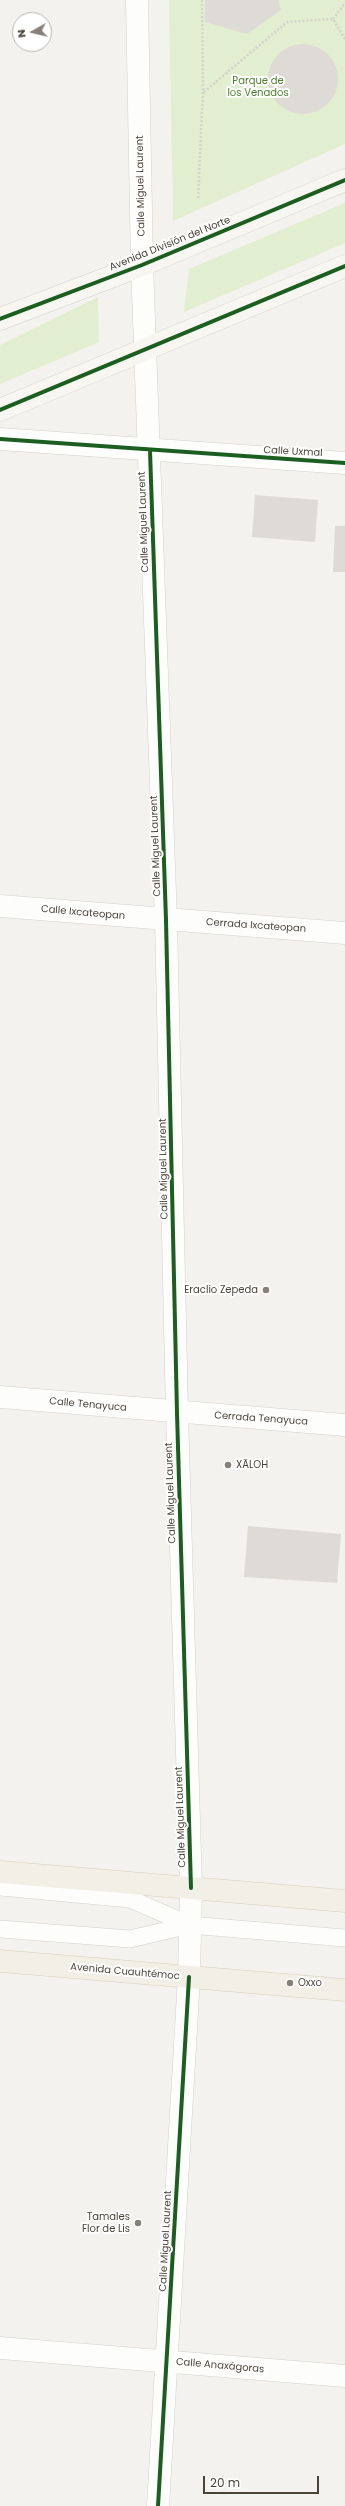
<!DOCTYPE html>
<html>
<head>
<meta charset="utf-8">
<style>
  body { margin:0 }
  #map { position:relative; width:345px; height:2506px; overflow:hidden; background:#f4f2ee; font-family:Poppins,sans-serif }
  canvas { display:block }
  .north { position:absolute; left:12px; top:12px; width:40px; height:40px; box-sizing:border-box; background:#fff; border:1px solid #b7b4b0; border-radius:50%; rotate:262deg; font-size:11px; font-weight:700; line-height:16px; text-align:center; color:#4b4439 }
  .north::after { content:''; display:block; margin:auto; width:14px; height:18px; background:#868178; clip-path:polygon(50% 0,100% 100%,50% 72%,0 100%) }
  .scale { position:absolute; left:203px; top:2476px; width:116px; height:18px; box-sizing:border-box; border:2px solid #4b4439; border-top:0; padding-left:5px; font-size:12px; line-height:14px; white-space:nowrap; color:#4b4439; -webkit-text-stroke:3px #fff; paint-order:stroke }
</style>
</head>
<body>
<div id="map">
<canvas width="345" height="2506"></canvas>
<div class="north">N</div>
<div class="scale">20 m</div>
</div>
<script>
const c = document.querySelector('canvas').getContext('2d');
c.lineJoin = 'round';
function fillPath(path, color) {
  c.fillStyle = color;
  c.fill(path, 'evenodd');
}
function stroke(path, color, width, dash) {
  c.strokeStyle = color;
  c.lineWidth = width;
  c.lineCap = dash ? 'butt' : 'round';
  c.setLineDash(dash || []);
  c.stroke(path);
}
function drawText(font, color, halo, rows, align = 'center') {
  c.font = font + ' Poppins,sans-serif';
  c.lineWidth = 4;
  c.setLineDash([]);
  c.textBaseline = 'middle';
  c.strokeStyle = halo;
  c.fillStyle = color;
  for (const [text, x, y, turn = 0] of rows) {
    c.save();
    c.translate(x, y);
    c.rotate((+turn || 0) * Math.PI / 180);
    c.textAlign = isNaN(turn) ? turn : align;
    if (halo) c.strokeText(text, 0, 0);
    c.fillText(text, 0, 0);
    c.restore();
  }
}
const green = new Path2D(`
  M 169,0 L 345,0 L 345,144 L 173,221 Z
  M 345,203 L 345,243 L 184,312 L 189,269 Z
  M 98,297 L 99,342 L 0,384 L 0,345 Z`);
const building = new Path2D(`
  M 205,0 L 278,0 L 281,10 L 247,34 L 205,22 Z
  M268 79a35 35 0 1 1 70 0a35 35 0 1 1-70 0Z
  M 255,495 L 318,500 L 315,542 L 252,537 Z
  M 335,526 L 345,526 L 345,572 L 333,572 Z
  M 248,1526 L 341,1534 L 337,1583 L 244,1577 Z`);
const path = new Path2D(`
  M 333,19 L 345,3
  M 204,92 L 287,22 L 333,19 L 345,39
  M 198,198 L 203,92 L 202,0`);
const service = new Path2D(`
  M 0,1887 L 130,1899 L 190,1925
  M 0,1929 L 130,1939 L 190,1925 L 345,1938`);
const minor = new Path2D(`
  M 137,0 L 142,265 L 166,920 L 177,1413 L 191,1888 L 189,1977 L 158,2506
  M 0,439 L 345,463
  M 0,906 L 345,933
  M 0,1397 L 345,1425
  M 0,2348 L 345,2376`);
const secondary = new Path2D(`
  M 0,319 L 142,265 L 345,180
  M 0,410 L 345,266`);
const primary = new Path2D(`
  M 0,1872 L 345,1901
  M 0,1961 L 345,1990`);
const cycleway = new Path2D(`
  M 0,319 L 142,265 L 345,180
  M 0,410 L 345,266
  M 0,439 L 345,463
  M 150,451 L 166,920 L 177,1413 L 191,1888
  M 158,2506 L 189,1977`);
const markers = [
  [266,1290,4,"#868178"],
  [228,1465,4,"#868178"],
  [290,1983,4,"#868178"],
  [138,2223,4,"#868178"]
];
const parkNames = [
  ["Parque de",258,81],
  ["los Venados",258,93]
];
const streetNames = [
  ["Calle Miguel Laurent",141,186,-91],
  ["Avenida División del Norte",170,244,-22],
  ["Calle Uxmal",293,452,3],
  ["Calle Miguel Laurent",144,522,-92],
  ["Calle Miguel Laurent",156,846,-92],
  ["Calle Ixcateopan",83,913,5],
  ["Cerrada Ixcateopan",256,926,4],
  ["Calle Miguel Laurent",164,1169,-91],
  ["Calle Tenayuca",88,1405,5],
  ["Cerrada Tenayuca",261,1419,4],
  ["Calle Miguel Laurent",171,1493,-92],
  ["Calle Miguel Laurent",181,1817,-92],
  ["Avenida Cuauhtémoc",125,1972,5],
  ["Calle Miguel Laurent",166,2241,-87],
  ["Calle Anaxágoras",220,2366,5]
];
const poiNames = [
  ["Eraclio Zepeda",258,1290],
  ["XĀLOH",236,1465,"left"],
  ["Oxxo",298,1983,"left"],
  ["Tamales",130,2217],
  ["Flor de Lis",130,2229]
];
fillPath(green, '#e1eecf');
fillPath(building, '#dedbd6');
stroke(service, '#d2d0cb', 18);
stroke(minor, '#d2d0cb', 23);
stroke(secondary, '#d3cfc5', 23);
stroke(primary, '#d6cebb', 23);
stroke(path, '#d3d2cc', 2.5, [2, 2]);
stroke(service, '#fdfdfc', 17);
stroke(minor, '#fdfdfc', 22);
stroke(secondary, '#f7f6f1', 22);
stroke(primary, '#f2efe6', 22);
stroke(cycleway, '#1b5e20', 4);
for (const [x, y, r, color] of markers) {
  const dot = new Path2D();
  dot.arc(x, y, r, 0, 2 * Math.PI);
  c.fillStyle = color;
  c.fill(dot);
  stroke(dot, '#fff', 1.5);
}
drawText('10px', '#4a7f2a', '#fff', parkNames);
drawText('10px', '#4b4439', '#fff', streetNames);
drawText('10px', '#4b4439', '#fff', poiNames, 'right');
</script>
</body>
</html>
